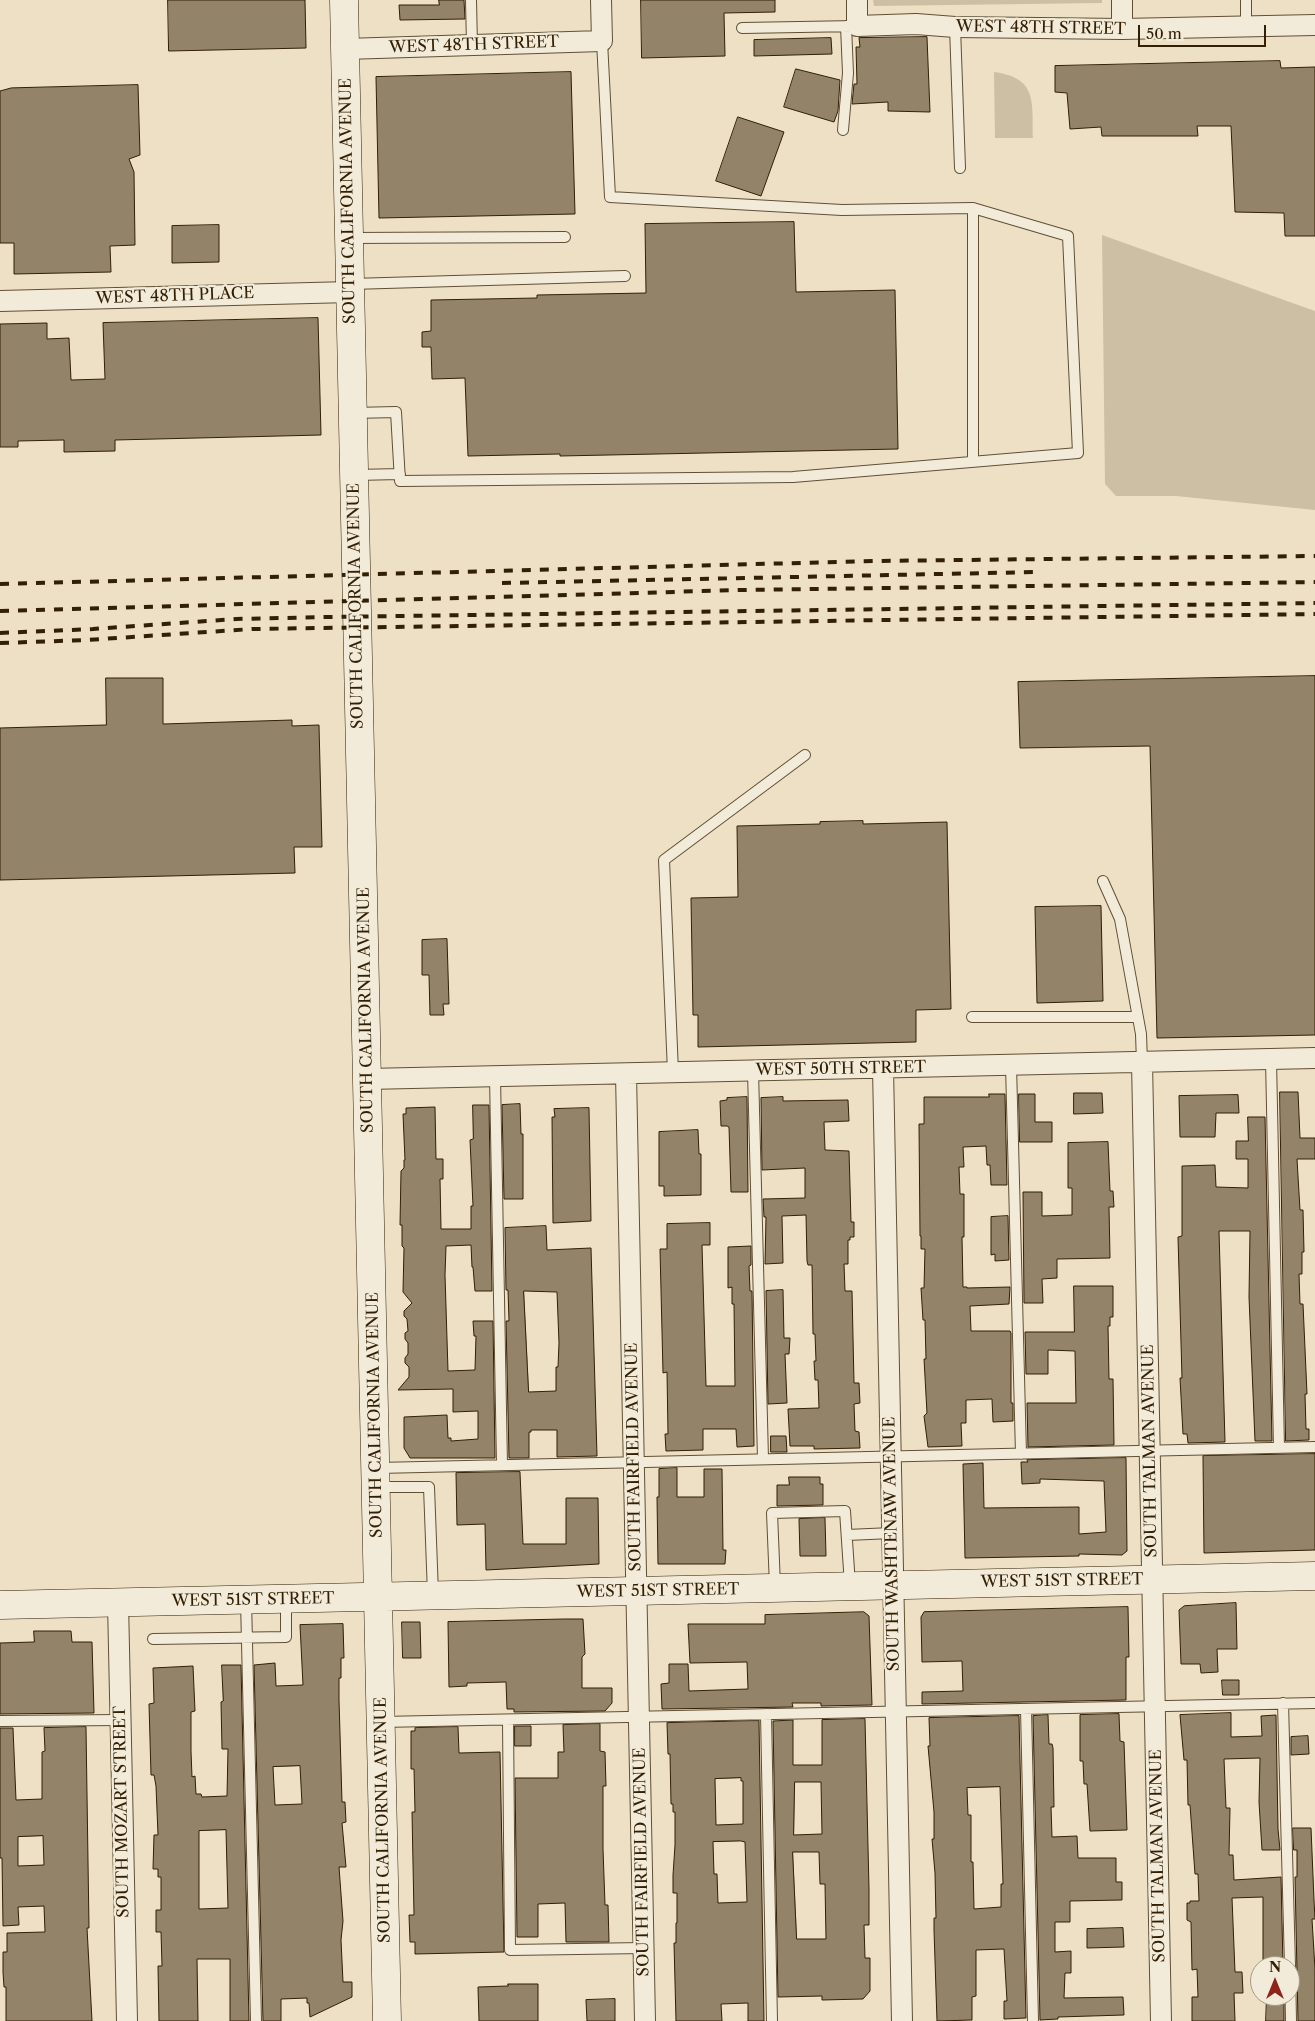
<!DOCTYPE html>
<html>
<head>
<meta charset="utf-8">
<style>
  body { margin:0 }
  #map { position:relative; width:1315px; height:2021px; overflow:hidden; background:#ede0c5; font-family:"Libre Caslon Text",serif }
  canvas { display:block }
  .north { position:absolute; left:1250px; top:1956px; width:50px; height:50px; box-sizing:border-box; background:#f3ebd9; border:1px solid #a69984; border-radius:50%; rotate:0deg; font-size:14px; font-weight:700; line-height:20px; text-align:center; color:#321f04 }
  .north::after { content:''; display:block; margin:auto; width:18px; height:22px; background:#8f2418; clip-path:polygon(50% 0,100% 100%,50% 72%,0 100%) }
  .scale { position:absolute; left:1138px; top:25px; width:128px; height:22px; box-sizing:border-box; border:2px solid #321f04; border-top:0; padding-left:6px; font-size:15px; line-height:18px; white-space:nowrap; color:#321f04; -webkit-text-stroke:4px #f3ebd9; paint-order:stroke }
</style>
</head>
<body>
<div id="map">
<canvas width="1315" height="2021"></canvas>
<div class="north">N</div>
<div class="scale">50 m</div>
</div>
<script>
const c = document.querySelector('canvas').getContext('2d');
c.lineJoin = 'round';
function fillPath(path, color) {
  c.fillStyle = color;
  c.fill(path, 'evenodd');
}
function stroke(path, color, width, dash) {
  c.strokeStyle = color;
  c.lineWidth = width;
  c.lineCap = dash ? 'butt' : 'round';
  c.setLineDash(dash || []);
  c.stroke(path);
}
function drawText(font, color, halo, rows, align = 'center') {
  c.font = font + ' "Libre Caslon Text",serif';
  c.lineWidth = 4.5;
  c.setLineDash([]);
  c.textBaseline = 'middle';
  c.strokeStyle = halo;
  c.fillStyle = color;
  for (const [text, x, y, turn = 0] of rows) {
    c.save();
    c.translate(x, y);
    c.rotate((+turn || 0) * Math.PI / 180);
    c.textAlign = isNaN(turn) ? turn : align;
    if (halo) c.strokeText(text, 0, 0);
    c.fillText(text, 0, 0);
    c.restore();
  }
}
const green = new Path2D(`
  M 873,0 L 1102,0 L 1102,3 L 874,6 Z
  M 994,72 C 1038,78 1032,102 1033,138 L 995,138 Z
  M 1102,235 L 1315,311 L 1315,510 L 1176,496 L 1116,496 L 1105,484 Z`);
const building = new Path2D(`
  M 168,0 L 305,0 L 306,48 L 169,51 Z
  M 439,0 L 464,0 L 465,19 L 400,20 L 399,5 L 439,5 Z
  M 641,0 L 775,0 L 775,12 L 724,13 L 725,56 L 642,58 Z
  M 927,37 L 930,112 L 888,111 L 888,102 L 852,104 L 854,84 L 857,84 L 856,47 L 860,47 L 859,38 Z
  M 831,38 L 832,54 L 754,56 L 754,40 Z
  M 1280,61 L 1281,68 L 1315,67 L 1315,236 L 1285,236 L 1284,213 L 1235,212 L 1231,126 L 1197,126 L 1198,136 L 1102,136 L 1101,127 L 1070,129 L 1067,93 L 1055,92 L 1055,66 Z
  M 796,69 L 840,80 L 838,111 L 834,122 L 784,107 Z
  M 571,72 L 575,214 L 379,218 L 376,77 Z
  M 138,85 L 140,155 L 129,159 L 134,172 L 135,245 L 110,246 L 111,272 L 14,274 L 14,243 L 0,243 L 0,91 L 11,88 Z
  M 738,117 L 784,132 L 761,196 L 716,181 Z
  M 794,222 L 796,292 L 895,290 L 898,449 L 560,456 L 560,454 L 468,456 L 465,378 L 432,379 L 431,347 L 422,347 L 422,332 L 431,331 L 431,300 L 537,298 L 537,295 L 646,293 L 645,224 Z
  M 219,225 L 219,262 L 172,263 L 172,226 Z
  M 318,318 L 321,435 L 115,440 L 115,451 L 64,452 L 64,440 L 18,441 L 18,447 L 0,447 L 0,324 L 47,323 L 47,339 L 69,338 L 71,380 L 105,379 L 103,323 Z
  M 1315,676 L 1315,1035 L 1157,1038 L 1150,746 L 1020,748 L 1018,682 Z
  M 106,678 L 163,678 L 163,724 L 292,720 L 292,726 L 319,725 L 322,847 L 294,847 L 295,873 L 0,880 L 0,728 L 106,725 Z
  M 863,821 L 863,824 L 947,822 L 951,1009 L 916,1010 L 916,1042 L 698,1047 L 698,1015 L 693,1015 L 691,898 L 738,897 L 737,826 L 820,824 L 820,822 Z
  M 1101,906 L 1103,1001 L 1037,1003 L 1035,907 Z
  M 447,939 L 449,1004 L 443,1004 L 444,1015 L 430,1015 L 429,975 L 422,975 L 422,940 Z
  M 1280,1092 L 1298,1092 L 1300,1138 L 1315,1138 L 1315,1159 L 1297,1159 L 1300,1210 L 1303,1210 L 1304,1252 L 1302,1252 L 1302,1274 L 1299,1274 L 1300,1304 L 1303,1304 L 1307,1394 L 1305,1394 L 1306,1429 L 1309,1429 L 1309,1440 L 1286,1441 Z
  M 1074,1093 L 1102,1093 L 1103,1113 L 1074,1114 Z
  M 989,1094 L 1005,1094 L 1007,1185 L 991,1185 L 990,1165 L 987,1165 L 986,1146 L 963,1147 L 964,1167 L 959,1167 L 960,1194 L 964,1194 L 964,1237 L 962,1237 L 963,1287 L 967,1287 L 967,1288 L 1010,1287 L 1009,1304 L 970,1306 L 971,1331 L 1010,1331 L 1011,1333 L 1011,1403 L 1013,1403 L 1013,1421 L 993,1422 L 992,1399 L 966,1400 L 966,1423 L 961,1423 L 962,1446 L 928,1447 L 924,1416 L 927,1413 L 924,1359 L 926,1359 L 925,1320 L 923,1320 L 921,1288 L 924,1288 L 925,1249 L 921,1249 L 921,1236 L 920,1236 L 919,1124 L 924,1124 L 924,1097 L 989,1097 Z
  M 1019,1094 L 1035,1094 L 1035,1122 L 1052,1122 L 1052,1142 L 1020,1142 Z
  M 1238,1095 L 1239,1113 L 1216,1113 L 1215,1137 L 1180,1137 L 1179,1096 Z
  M 747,1097 L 748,1192 L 731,1192 L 729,1127 L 727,1126 L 721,1126 L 720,1101 L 727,1100 L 727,1098 Z
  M 783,1097 L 783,1101 L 848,1100 L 849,1121 L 824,1122 L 825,1150 L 849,1151 L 851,1222 L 854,1222 L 854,1237 L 850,1237 L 850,1240 L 848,1240 L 848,1264 L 844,1264 L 845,1291 L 852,1291 L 854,1383 L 859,1383 L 860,1403 L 854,1404 L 855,1431 L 859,1432 L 860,1448 L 814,1449 L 814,1446 L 790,1446 L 788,1409 L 819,1408 L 818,1380 L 815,1380 L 814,1361 L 816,1361 L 815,1334 L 813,1334 L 812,1265 L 808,1265 L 807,1261 L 806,1215 L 782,1216 L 783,1263 L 765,1264 L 766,1217 L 764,1217 L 763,1199 L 805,1198 L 805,1168 L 762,1170 L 761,1098 Z
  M 520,1104 L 521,1134 L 523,1134 L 523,1199 L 504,1199 L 502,1105 Z
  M 473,1105 L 489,1105 L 492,1291 L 475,1291 L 473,1267 L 472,1267 L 471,1245 L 446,1246 L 445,1275 L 448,1371 L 475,1370 L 476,1336 L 474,1336 L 473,1321 L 493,1321 L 495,1458 L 410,1458 L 404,1448 L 404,1417 L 447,1415 L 448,1438 L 451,1438 L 451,1441 L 478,1439 L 478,1411 L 453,1412 L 453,1389 L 398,1390 L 409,1377 L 409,1367 L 405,1363 L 405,1358 L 408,1354 L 408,1343 L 405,1339 L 405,1333 L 408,1331 L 407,1319 L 404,1316 L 404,1311 L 412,1303 L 403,1292 L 404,1248 L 402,1246 L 402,1225 L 400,1225 L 401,1171 L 404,1168 L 404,1160 L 405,1160 L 403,1114 L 406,1114 L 406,1108 L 435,1107 L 436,1159 L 443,1159 L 443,1179 L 440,1179 L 441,1229 L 471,1229 L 471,1206 L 473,1206 L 470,1140 L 473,1139 Z
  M 589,1108 L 591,1221 L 553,1223 L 552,1117 L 555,1117 L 554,1109 Z
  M 1248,1117 L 1265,1117 L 1272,1441 L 1255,1441 L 1249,1297 L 1250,1231 L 1219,1231 L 1225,1442 L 1188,1443 L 1187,1434 L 1183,1434 L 1180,1378 L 1182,1378 L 1178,1237 L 1182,1236 L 1182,1166 L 1215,1165 L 1216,1187 L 1248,1188 L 1248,1159 L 1236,1159 L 1236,1141 L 1248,1141 Z
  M 698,1130 L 699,1154 L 701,1154 L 701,1195 L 664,1196 L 664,1186 L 659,1186 L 659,1132 Z
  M 1108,1142 L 1110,1191 L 1113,1191 L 1114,1207 L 1109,1207 L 1110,1258 L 1057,1259 L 1057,1278 L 1042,1279 L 1043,1303 L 1024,1303 L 1023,1192 L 1042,1192 L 1042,1216 L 1072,1215 L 1072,1188 L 1068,1188 L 1068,1143 Z
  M 1008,1216 L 1009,1260 L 995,1261 L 995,1254 L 991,1255 L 991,1217 Z
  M 710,1223 L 710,1245 L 702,1245 L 706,1386 L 735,1386 L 734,1304 L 732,1304 L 732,1287 L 728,1288 L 728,1247 L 751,1246 L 751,1265 L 749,1266 L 750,1291 L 752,1291 L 754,1446 L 737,1447 L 736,1429 L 703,1429 L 703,1450 L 666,1451 L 665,1434 L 668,1434 L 667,1372 L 663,1373 L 660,1249 L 667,1249 L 667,1224 Z
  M 546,1226 L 547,1250 L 591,1248 L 597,1456 L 557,1457 L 557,1430 L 531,1430 L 531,1432 L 529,1432 L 529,1458 L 509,1458 L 506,1321 L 509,1321 L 508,1290 L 506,1290 L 505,1228 ZM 524,1291 L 557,1292 L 559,1343 L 558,1367 L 556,1367 L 556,1391 L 529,1392 Z
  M 1074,1286 L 1113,1286 L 1113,1317 L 1110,1317 L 1110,1326 L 1108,1326 L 1109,1379 L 1113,1379 L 1114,1445 L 1028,1447 L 1027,1403 L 1076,1403 L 1075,1351 L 1048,1350 L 1048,1374 L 1026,1374 L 1025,1332 L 1074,1332 Z
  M 783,1290 L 784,1338 L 790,1338 L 789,1354 L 785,1354 L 787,1403 L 768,1404 L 766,1291 Z
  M 771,1436 L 786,1436 L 787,1452 L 771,1452 Z
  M 1315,1454 L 1315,1550 L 1204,1553 L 1203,1456 Z
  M 1126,1458 L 1127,1551 L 1122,1555 L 1079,1554 L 1079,1556 L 965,1558 L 963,1464 L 983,1463 L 984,1508 L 1079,1507 L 1079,1534 L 1106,1532 L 1104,1481 L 1040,1479 L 1040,1483 L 1022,1484 L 1021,1462 L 1028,1462 L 1027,1460 Z
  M 677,1468 L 677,1497 L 704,1497 L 704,1469 L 722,1469 L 723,1550 L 726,1550 L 725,1564 L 658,1564 L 657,1497 L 659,1497 L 659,1469 Z
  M 520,1472 L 523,1544 L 566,1544 L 566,1498 L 598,1498 L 599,1564 L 486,1570 L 485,1524 L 457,1525 L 456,1473 Z
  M 789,1477 L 820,1477 L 820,1484 L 823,1484 L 823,1505 L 777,1506 L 777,1485 L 789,1485 Z
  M 825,1518 L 826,1556 L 800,1556 L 799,1519 Z
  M 1236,1603 L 1237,1649 L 1217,1649 L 1218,1672 L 1201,1673 L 1200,1664 L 1181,1664 L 1179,1610 L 1184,1606 Z
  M 1128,1607 L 1129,1657 L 1126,1657 L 1126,1700 L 922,1704 L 922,1692 L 963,1691 L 962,1661 L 922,1662 L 921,1617 L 924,1612 Z
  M 864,1612 L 869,1616 L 872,1705 L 821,1706 L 821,1703 L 792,1703 L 793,1707 L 662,1709 L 661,1684 L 669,1683 L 669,1664 L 688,1664 L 689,1691 L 748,1689 L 747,1662 L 690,1663 L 688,1624 L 765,1624 L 765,1615 Z
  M 564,1619 L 583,1619 L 585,1654 L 582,1657 L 582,1688 L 612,1688 L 612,1703 L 605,1711 L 514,1712 L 514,1709 L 507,1709 L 506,1682 L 467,1683 L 467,1686 L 449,1687 L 448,1622 Z
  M 402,1622 L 420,1622 L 421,1658 L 403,1658 Z
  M 343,1624 L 344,1658 L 341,1658 L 341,1678 L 339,1678 L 339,1700 L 342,1802 L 345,1802 L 346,1822 L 342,1823 L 346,1867 L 339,1867 L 343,1921 L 341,1940 L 343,1982 L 352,1982 L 352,1997 L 310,2017 L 309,2003 L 307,2003 L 307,1998 L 281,1999 L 281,2021 L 263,2021 L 254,1665 L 275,1663 L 276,1686 L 303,1685 L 300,1625 ZM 300,1766 L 302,1804 L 275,1805 L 273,1767 Z
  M 34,1631 L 71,1631 L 72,1642 L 92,1642 L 94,1713 L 0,1714 L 0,1643 L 34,1642 Z
  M 222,1665 L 241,1665 L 249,2021 L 230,2021 L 230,1959 L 197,1959 L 198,2021 L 159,2021 L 158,1966 L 162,1966 L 161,1932 L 156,1932 L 156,1910 L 161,1910 L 161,1877 L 158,1877 L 158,1869 L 153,1869 L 154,1835 L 158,1835 L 156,1786 L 154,1775 L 151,1775 L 149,1704 L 154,1703 L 153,1668 L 193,1666 L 195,1711 L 191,1712 L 191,1751 L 192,1777 L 195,1776 L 196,1794 L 201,1794 L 202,1797 L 227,1796 L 228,1749 L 222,1749 L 221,1702 L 223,1701 ZM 226,1830 L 228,1908 L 199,1909 L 199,1831 Z
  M 1222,1680 L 1239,1680 L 1239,1695 L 1223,1695 Z
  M 1231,1713 L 1231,1737 L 1262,1736 L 1261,1716 L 1276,1715 L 1278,1829 L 1280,1850 L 1262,1850 L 1259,1802 L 1260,1758 L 1224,1759 L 1226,1808 L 1230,1808 L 1229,1855 L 1233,1855 L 1234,1880 L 1281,1877 L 1283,1966 L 1263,1966 L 1263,1897 L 1232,1898 L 1235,1972 L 1242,1972 L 1243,1993 L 1234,1993 L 1235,2021 L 1192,2021 L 1192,1997 L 1198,1997 L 1197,1969 L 1192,1970 L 1191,1922 L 1187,1920 L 1187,1903 L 1190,1903 L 1190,1901 L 1199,1901 L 1198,1874 L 1195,1874 L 1190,1805 L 1188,1805 L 1187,1760 L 1184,1760 L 1180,1715 Z
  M 1119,1714 L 1120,1741 L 1124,1742 L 1127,1830 L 1090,1831 L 1087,1784 L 1084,1784 L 1083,1761 L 1080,1761 L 1080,1715 Z
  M 1048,1715 L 1049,1744 L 1052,1744 L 1053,1748 L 1054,1807 L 1051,1807 L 1052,1837 L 1077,1836 L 1078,1858 L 1116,1858 L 1116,1882 L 1122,1882 L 1122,1900 L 1070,1901 L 1070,1922 L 1055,1922 L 1055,1952 L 1071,1951 L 1071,1973 L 1065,1973 L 1064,1998 L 1123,1997 L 1124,2015 L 1058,2017 L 1058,2019 L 1040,2020 L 1033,1716 Z
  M 1019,1716 L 1026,2018 L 1004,2019 L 1004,2001 L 1007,2001 L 1004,1949 L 976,1950 L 976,1996 L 972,1997 L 972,2020 L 937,2021 L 934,1930 L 934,1918 L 936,1918 L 935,1873 L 932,1839 L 934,1839 L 934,1812 L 928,1746 L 930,1746 L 929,1718 ZM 1000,1787 L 1003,1884 L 1001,1884 L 1001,1907 L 974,1909 L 973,1862 L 971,1862 L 971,1815 L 968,1815 L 967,1788 Z
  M 865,1719 L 869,1889 L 869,1925 L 864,1925 L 865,1958 L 870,1958 L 870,1991 L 863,1999 L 822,2000 L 822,1996 L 778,1997 L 773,1721 L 793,1720 L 793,1765 L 822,1765 L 822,1720 ZM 795,1782 L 821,1782 L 822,1834 L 794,1835 ZM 793,1852 L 819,1852 L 820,1884 L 825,1884 L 826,1939 L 797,1939 Z
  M 759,1721 L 764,2021 L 748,2021 L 748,2003 L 721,2004 L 722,2021 L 676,2021 L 674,1943 L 676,1943 L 676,1923 L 677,1923 L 677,1893 L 673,1893 L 673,1875 L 675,1845 L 675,1812 L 673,1812 L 673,1804 L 671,1804 L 670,1754 L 668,1754 L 667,1723 ZM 741,1778 L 741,1781 L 743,1781 L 743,1824 L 716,1825 L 715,1779 ZM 741,1841 L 745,1842 L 747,1902 L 718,1903 L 717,1874 L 714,1874 L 713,1842 Z
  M 600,1724 L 600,1751 L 605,1752 L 606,1786 L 603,1786 L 603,1849 L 605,1905 L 608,1905 L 609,1942 L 566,1942 L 565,1903 L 538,1904 L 538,1937 L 517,1937 L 515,1778 L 558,1778 L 558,1752 L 564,1752 L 563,1725 Z
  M 515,1726 L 531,1726 L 531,1746 L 515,1746 Z
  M 86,1727 L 89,1928 L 87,1928 L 92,2021 L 6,2021 L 6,1987 L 4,1987 L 3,1972 L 3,1952 L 7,1952 L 7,1933 L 45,1932 L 44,1906 L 18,1907 L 19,1925 L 3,1926 L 2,1858 L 0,1858 L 0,1728 L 13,1728 L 16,1800 L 42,1799 L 42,1752 L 45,1751 L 44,1728 ZM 43,1836 L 44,1865 L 18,1866 L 18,1837 Z
  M 458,1727 L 459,1753 L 500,1752 L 504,1952 L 415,1954 L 415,1942 L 410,1942 L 409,1915 L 414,1915 L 412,1812 L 415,1812 L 414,1769 L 411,1769 L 411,1731 L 415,1731 L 415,1728 Z
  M 1308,1736 L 1309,1754 L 1291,1755 L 1291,1737 Z
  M 1293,1828 L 1311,1828 L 1314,1900 L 1315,1919 L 1312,1919 L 1315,1969 L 1315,2021 L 1298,2021 L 1295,1877 L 1297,1877 L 1297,1850 L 1294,1850 Z
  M 1123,1928 L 1124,1947 L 1087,1948 L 1087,1929 Z
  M 508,1984 L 538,1984 L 538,2021 L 479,2021 L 478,1987 L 508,1986 Z
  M 1267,1996 L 1284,1996 L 1284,2021 L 1266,2021 Z
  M 615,1999 L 615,2021 L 587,2021 L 586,2000 Z`);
const lane = new Path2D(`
  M 471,0 L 472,45
  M 1246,0 L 1246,26
  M 955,27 L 960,168
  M 742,28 L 857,26
  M 843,130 L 848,73 L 846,26
  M 973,208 L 973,462
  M 350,238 L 565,237
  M 351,284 L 625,276
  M 353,413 L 396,412 L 400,481 L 793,477 L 1078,453 L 1068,236 L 973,208 L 842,210 L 610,197 L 602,41
  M 355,475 L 400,474
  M 1103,881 L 1120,919 L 1141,1034 L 1142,1062
  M 972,1017 L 1138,1017
  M 1271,1059 L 1279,1448
  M 1011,1065 L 1021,1454
  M 753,1071 L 763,1459
  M 673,1072 L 664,860 L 805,755
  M 495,1076 L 502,1465
  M 377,1468 L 1315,1447
  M 376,1487 L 429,1487 L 433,1594
  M 847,1535 L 892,1533
  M 775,1586 L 772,1513 L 845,1511 L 850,1585
  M 246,1600 L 256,2021
  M 153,1639 L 286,1637 L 286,1599
  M 1283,1703 L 1290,1966
  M 1026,1709 L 1033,2021
  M 766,1714 L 772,2021
  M 508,1720 L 510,1950 L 644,1948
  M 0,1721 L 120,1720
  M 381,1722 L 1315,1703
  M 1290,1967 L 1291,2021`);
const street = new Path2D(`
  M 857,0 L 857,26 L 916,24 L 955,27 L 1122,29 L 1315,25
  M 1122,0 L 1122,29
  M 345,49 L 602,41 L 601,0
  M 0,301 L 350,292
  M 1142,1062 L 1161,2021
  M 883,1068 L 902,2021
  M 626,1074 L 645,2021
  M 367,1079 L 1315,1058
  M 118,1602 L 127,2021`);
const secondary = new Path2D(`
  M 344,0 L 387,2021
  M 0,1605 L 1315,1576`);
const rail = new Path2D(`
  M 502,583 L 1037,572
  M 0,584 L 873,561 L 1315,556
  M 0,611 L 741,590 L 1315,582
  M 0,633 L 93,629 L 236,619 L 329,617 L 1315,603
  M 0,643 L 87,640 L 252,629 L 1315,614`);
const streetNames = [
  ["WEST 48TH STREET",1041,28,1],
  ["WEST 48TH STREET",474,45,-2],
  ["SOUTH CALIFORNIA AVENUE",348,201,-91],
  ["WEST 48TH PLACE",175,296,-2],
  ["SOUTH CALIFORNIA AVENUE",356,606,-91],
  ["SOUTH CALIFORNIA AVENUE",366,1010,-91],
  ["WEST 50TH STREET",841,1069,-1],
  ["SOUTH CALIFORNIA AVENUE",375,1415,-91],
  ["SOUTH TALMAN AVENUE",1150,1451,-91],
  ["SOUTH FAIRFIELD AVENUE",634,1457,-91],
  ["SOUTH WASHTENAW AVENUE",892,1544,-91],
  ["WEST 51ST STREET",1062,1581,-1],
  ["WEST 51ST STREET",658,1591,-1],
  ["WEST 51ST STREET",253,1600,-1],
  ["SOUTH MOZART STREET",122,1812,-91],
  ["SOUTH CALIFORNIA AVENUE",383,1820,-91],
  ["SOUTH TALMAN AVENUE",1158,1856,-91],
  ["SOUTH FAIRFIELD AVENUE",642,1862,-91]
];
fillPath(green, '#cdbfa4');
fillPath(building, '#938368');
stroke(building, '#321f04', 1);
stroke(lane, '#614f34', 12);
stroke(street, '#614f34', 22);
stroke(secondary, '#321f04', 29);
stroke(lane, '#f3ebd9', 10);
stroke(street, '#f3ebd9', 20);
stroke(secondary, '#f3ebd9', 28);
stroke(rail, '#321f04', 4, [9, 9]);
drawText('16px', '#321f04', '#f3ebd9', streetNames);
</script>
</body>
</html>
